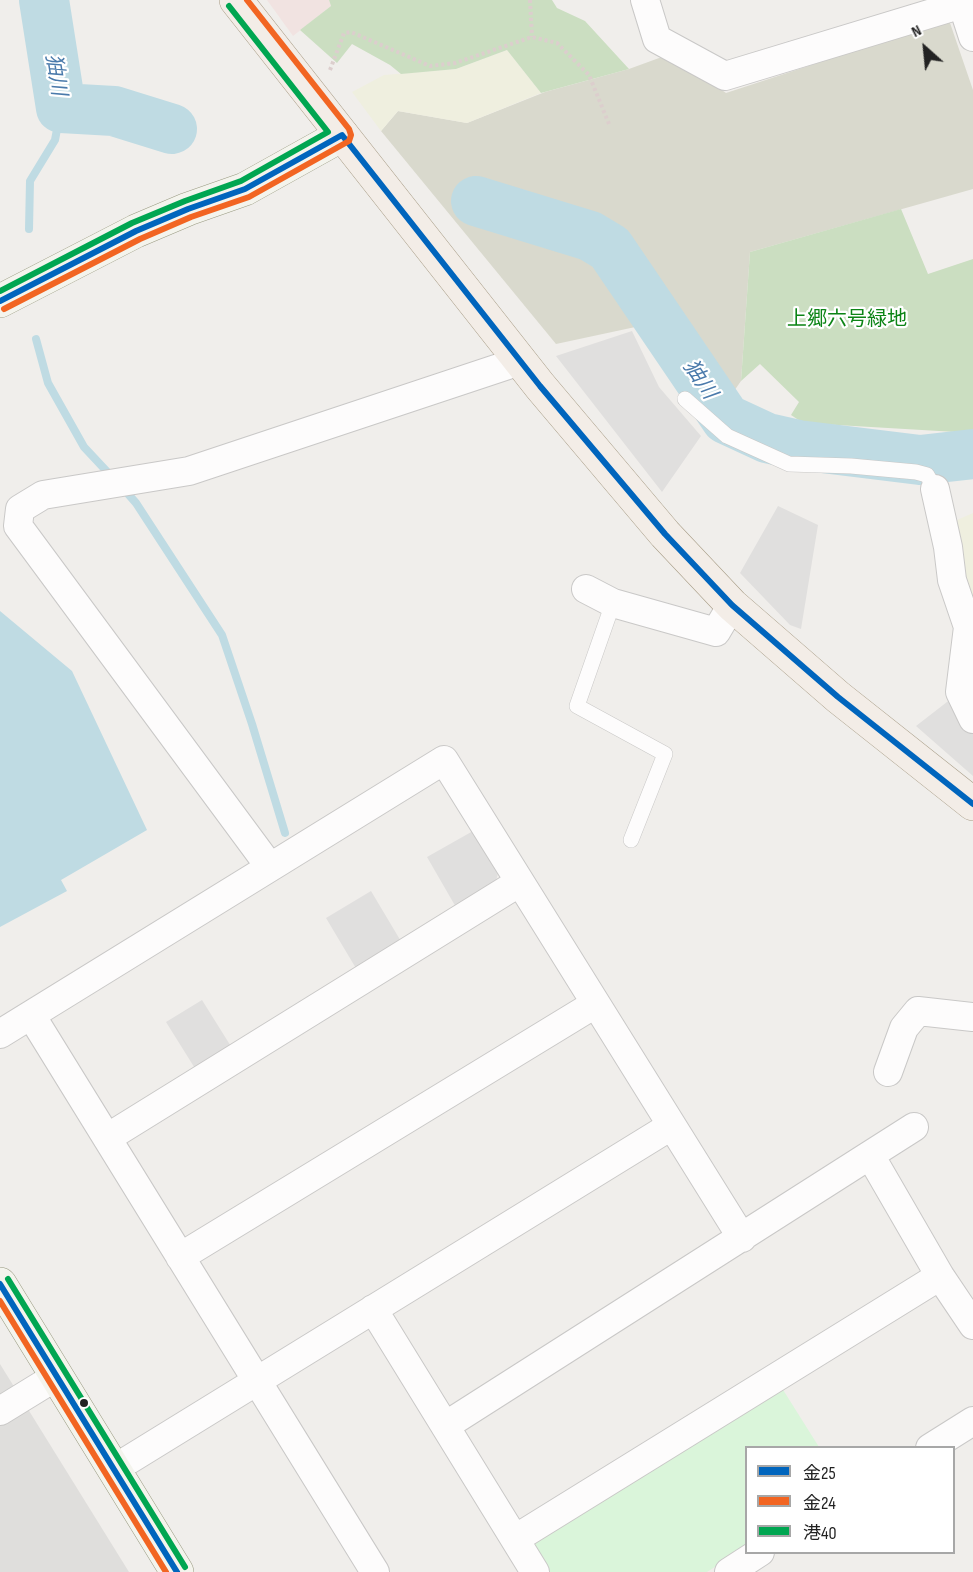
<!DOCTYPE html>
<html>
<head>
<meta charset="utf-8">
<style>
  body { margin:0 }
  #map { position:relative; width:973px; height:1572px; overflow:hidden; background:#f0eeeb; font-family:"Sofia Sans Condensed","Noto Sans JP",sans-serif }
  canvas { display:block }
  .legend { position:absolute; left:745px; top:1446px; width:210px; height:108px; box-sizing:border-box; background:#fff; border:2px solid #a7a7a7; margin:0; padding:8px 10px; list-style:none; font-size:18px; color:#222 }
  .legend li { display:flex; align-items:center; gap:12px; height:30px }
  .legend b { width:30px; border:2px solid #a7a7a7 }
  .north { position:absolute; left:895px; top:18px; width:60px; height:60px; -webkit-text-stroke:4px #fff; paint-order:stroke; rotate:333deg; font-size:16px; font-weight:700; line-height:24px; text-align:center; color:#222 }
  .north::after { content:''; display:block; margin:auto; width:21px; height:27px; background:#222; clip-path:polygon(50% 0,100% 100%,50% 72%,0 100%) }
</style>
</head>
<body>
<div id="map">
<canvas width="973" height="1572"></canvas>
<ul class="legend">
<li><b style="height:8px;background:#0065bd"></b>金25</li>
<li><b style="height:8px;background:#f26522"></b>金24</li>
<li><b style="height:8px;background:#00a651"></b>港40</li>
</ul>
<div class="north">N</div>
</div>
<script>
const c = document.querySelector('canvas').getContext('2d');
c.lineJoin = 'round';
function fillPath(path, color) {
  c.fillStyle = color;
  c.fill(path, 'evenodd');
}
function stroke(path, color, width, dash) {
  c.strokeStyle = color;
  c.lineWidth = width;
  c.lineCap = dash ? 'butt' : 'round';
  c.setLineDash(dash || []);
  c.stroke(path);
}
function drawText(font, color, halo, rows, align = 'center') {
  c.font = font + ' "Sofia Sans Condensed","Noto Sans JP",sans-serif';
  c.lineWidth = 4.5;
  c.setLineDash([]);
  c.textBaseline = 'middle';
  c.strokeStyle = halo;
  c.fillStyle = color;
  for (const [text, x, y, turn = 0] of rows) {
    c.save();
    c.translate(x, y);
    c.rotate((+turn || 0) * Math.PI / 180);
    c.textAlign = isNaN(turn) ? turn : align;
    if (halo) c.strokeText(text, 0, 0);
    c.fillText(text, 0, 0);
    c.restore();
  }
}
const residential = new Path2D(`
  M 0,1364 L 129,1572 L 0,1572 Z`);
const commercial = new Path2D(`
  M 267,0 L 329,0 L 331,6 L 293,36 Z`);
const construction = new Path2D(`
  M 949,20 L 973,90 L 973,189 L 750,252 L 741,381 L 716,417 L 669,366 L 640,326 L 556,344 L 381,131 L 398,111 L 467,123 L 545,92 L 629,69 L 670,54 L 726,93 Z`);
const farmland = new Path2D(`
  M 507,50 L 541,93 L 467,123 L 398,111 L 381,131 L 352,92 L 384,75 L 456,69 Z
  M 973,513 L 973,605 L 962,561 L 957,520 Z`);
const forest = new Path2D(`
  M 329,0 L 552,0 L 557,8 L 585,21 L 629,69 L 541,93 L 507,50 L 456,69 L 401,74 L 390,65 L 352,44 L 337,63 L 300,30 L 331,6 Z
  M 901,209 L 928,274 L 973,259 L 973,433 L 803,423 L 791,415 L 799,402 L 760,364 L 741,381 L 750,252 Z`);
const park = new Path2D(`
  M 780,1385 L 819,1447 L 746,1448 L 746,1547 L 707,1572 L 542,1572 L 523,1541 Z`);
const parking = new Path2D(`
  M 632,331 L 659,387 L 701,436 L 662,492 L 556,356 Z
  M 778,506 L 818,525 L 801,629 L 790,625 L 740,573 Z
  M 956,695 L 973,734 L 973,776 L 916,726 Z
  M 473,831 L 498,873 L 495,886 L 457,909 L 427,857 Z
  M 371,891 L 402,943 L 357,970 L 326,918 Z
  M 202,1000 L 232,1048 L 196,1070 L 166,1022 Z`);
const water = new Path2D(`
  M 0,611 L 72,671 L 147,830 L 61,880 L 67,891 L 0,927 Z`);
const stream = new Path2D(`
  M 29,229 L 30,181 L 55,140 L 61,108
  M 36,339 L 48,383 L 84,447 L 113,478
  M 122,487 L 136,503 L 222,635 L 252,724 L 285,833`);
const river = new Path2D(`
  M 44,0 L 61,108 L 114,111 L 172,129
  M 476,201 L 590,236 L 610,248 L 726,419 L 767,438 L 798,445 L 920,460 L 973,454`);
const path = new Path2D(`
  M 530,0 L 532,37
  M 330,70 L 344,33 L 351,32 L 430,66 L 455,63 L 532,37 L 557,43 L 589,75 L 609,124`);
const lane = new Path2D(`
  M 685,399 L 727,436 L 789,464 L 851,466 L 916,472 L 927,475 L 935,489
  M 613,603 L 577,706 L 665,754 L 631,840`);
const street = new Path2D(`
  M 645,0 L 657,39 L 725,76 L 962,4
  M 961,0 L 973,37
  M 935,489 L 948,547 L 952,580 L 968,627 L 973,634
  M 586,589 L 613,603 L 716,632 L 732,605
  M 968,627 L 960,692 L 973,719
  M 270,867 L 18,526 L 20,509 L 43,495 L 189,471 L 520,361
  M 31,1015 L 375,1572
  M 0,1034 L 444,760 L 742,1238
  M 888,1072 L 904,1028 L 918,1011 L 973,1017
  M 107,1138 L 520,882
  M 870,1155 L 914,1127
  M 180,1257 L 595,1004
  M 373,1309 L 535,1572
  M 0,1411 L 57,1376
  M 445,1426 L 870,1155 L 940,1276 L 973,1325
  M 930,1448 L 973,1421
  M 114,1469 L 671,1126
  M 515,1539 L 940,1276
  M 729,1572 L 760,1552`);
const secondary = new Path2D(`
  M 0,301 L 136,231 L 188,209 L 245,189 L 342,135
  M 0,1284 L 177,1572`);
const primary = new Path2D(`
  M 236,0 L 540,386 L 665,534 L 732,605 L 838,697 L 973,804`);
const bus1 = new Path2D(`
  M 0,301 L 136,231 L 188,209 L 245,189 L 342,135 L 540,386 L 665,534 L 732,605 L 838,697 L 973,804
  M 0,1284 L 177,1572`);
const bus2 = new Path2D(`
  M 4,309 L 140,239 L 191,217 L 249,197 L 349,141 L 351,135 L 349,129 L 247,0
  M 0,1301 L 166,1572`);
const bus3 = new Path2D(`
  M 0,291 L 132,223 L 185,201 L 241,181 L 328,132 L 229,6
  M 8,1279 L 185,1567`);
const markers = [
  [84,1403,5,"#222"]
];
const parkNames = [
  ["上郷六号緑地",847,320]
];
const waterNames = [
  ["㹨川",55,75,81],
  ["㹨川",699,380,56]
];
fillPath(residential, '#dfdedc');
fillPath(commercial, '#f1e3e1');
fillPath(construction, '#d9d9cd');
fillPath(farmland, '#efefdf');
fillPath(forest, '#cbdec1');
fillPath(park, '#daf5da');
fillPath(parking, '#e0dfde');
fillPath(water, '#bfdbe3');
stroke(stream, '#bfdbe3', 8);
stroke(river, '#bfdbe3', 50);
stroke(lane, '#c9c8c7', 16);
stroke(street, '#c9c8c7', 30);
stroke(secondary, '#999a82', 34);
stroke(primary, '#a79c86', 34);
stroke(path, '#dccecd', 4, [3, 3]);
stroke(lane, '#fdfcfc', 15);
stroke(street, '#fdfcfc', 28);
stroke(secondary, '#f4f4ed', 33);
stroke(primary, '#f3ede7', 33);
stroke(bus1, '#0065bd', 6);
stroke(bus2, '#f26522', 6);
stroke(bus3, '#00a651', 6);
for (const [x, y, r, color] of markers) {
  const dot = new Path2D();
  dot.arc(x, y, r, 0, 2 * Math.PI);
  c.fillStyle = color;
  c.fill(dot);
  stroke(dot, '#fff', 2);
}
drawText('20px', '#0c8416', '#fff', parkNames);
drawText('italic 21px', '#4a7aab', '#fff', waterNames);
</script>
</body>
</html>
